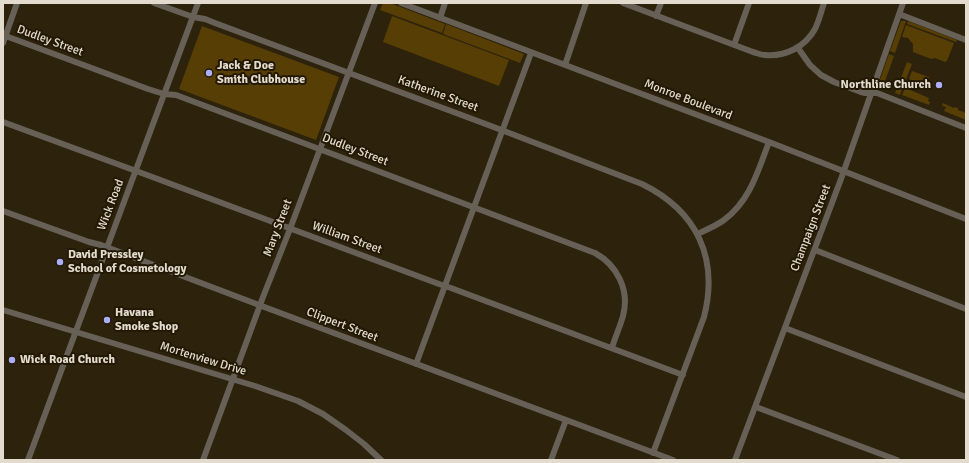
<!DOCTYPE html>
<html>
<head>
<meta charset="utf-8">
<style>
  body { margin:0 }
  #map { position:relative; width:969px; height:463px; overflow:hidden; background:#2d220c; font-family:Signika,sans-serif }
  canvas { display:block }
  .frame { position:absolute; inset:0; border:4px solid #e2dbce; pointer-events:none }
</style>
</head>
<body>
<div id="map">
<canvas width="969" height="463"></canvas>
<div class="frame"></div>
</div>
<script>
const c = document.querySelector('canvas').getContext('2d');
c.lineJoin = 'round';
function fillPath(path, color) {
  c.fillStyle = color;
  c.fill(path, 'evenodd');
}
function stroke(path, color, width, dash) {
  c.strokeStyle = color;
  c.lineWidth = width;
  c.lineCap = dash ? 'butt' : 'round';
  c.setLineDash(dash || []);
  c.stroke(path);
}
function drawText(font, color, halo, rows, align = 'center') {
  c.font = font + ' Signika,sans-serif';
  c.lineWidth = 4;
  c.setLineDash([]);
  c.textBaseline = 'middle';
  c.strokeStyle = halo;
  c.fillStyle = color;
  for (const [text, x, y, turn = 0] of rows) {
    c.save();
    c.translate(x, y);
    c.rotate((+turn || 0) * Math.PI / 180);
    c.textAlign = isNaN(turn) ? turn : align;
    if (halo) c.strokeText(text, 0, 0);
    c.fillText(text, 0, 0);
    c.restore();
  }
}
const green = new Path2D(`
  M 383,3 L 390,3 L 445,24 L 442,33 L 380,10 Z
  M 392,16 L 509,60 L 499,86 L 383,42 Z
  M 901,21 L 906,21 L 895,53 L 890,51 Z
  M 908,21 L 957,40 L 956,42 L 907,24 Z
  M 446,24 L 524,54 L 520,63 L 443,34 Z
  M 906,25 L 954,43 L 947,61 L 945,62 L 935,58 L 931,59 L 913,52 L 913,44 L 908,38 L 902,37 Z
  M 202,26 L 339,77 L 316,140 L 179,89 Z
  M 889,54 L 894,56 L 883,87 L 878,85 Z
  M 907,62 L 912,64 L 900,95 L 895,93 Z
  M 912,71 L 929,77 L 925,86 L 909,79 Z
  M 908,81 L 911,82 L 908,89 L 929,98 L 928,101 L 930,102 L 929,105 L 902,95 Z
  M 943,103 L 954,108 L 955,107 L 958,108 L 958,110 L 966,113 L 966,120 L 944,111 L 946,107 L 942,106 Z`);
const minor = new Path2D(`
  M 154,3 L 193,17 L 205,19 L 215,23 L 491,126 L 642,184 C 697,211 719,258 704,317 L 653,453
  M 401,3 L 769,142 L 966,219
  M 623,3 L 753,52 C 757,53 761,55 765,55 C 785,57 805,47 815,29 C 819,21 821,12 824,3
  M 899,14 L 966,40
  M 656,16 L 661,3
  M 440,18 L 445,3
  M 3,35 L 148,89 L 164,94 L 176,95 L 595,253 C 617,265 630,290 623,316 C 620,327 615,337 612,348
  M 3,43 L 17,3
  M 734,45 L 749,3
  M 798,48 L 810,65 L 821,75 L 834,82 L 861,92 L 865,93 L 877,93 L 966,128
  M 565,65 L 586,3
  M 3,122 L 147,175 L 439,284 L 451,288 L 683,375
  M 3,211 L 89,242 L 101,245 L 267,308 L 673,460
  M 697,234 C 706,230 716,226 724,220 C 750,201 758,171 769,142
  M 815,250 L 966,309
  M 3,310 L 255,386 L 298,401 L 323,414 L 346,430 L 364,444 L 381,460
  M 785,328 L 966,397
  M 416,364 L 531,53
  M 756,407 L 897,460
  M 28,460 L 198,3
  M 203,460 L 263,297 L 290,229 L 375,3
  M 551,460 L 566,420
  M 735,460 L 841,179 L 903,3`);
const markers = [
  [209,73,4,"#abaffb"],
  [939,85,4,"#abaffb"],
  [60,262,4,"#abaffb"],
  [107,320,4,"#abaffb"],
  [12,360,4,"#abaffb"]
];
const streetNames = [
  ["Dudley Street",50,41,20],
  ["Katherine Street",438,94,20],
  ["Monroe Boulevard",688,100,21],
  ["Dudley Street",355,150,21],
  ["Wick Road",111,205,-69],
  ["Mary Street",278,228,-69],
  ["Champaign Street",811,228,-69],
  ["William Street",347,238,20],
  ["Clippert Street",342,325,21],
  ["Mortenview Drive",203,359,17]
];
const poiNames = [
  ["Jack & Doe",217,66],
  ["Smith Clubhouse",217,80],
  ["Northline Church",931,85,"right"],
  ["David Pressley",68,255],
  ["School of Cosmetology",68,269],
  ["Havana",115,313],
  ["Smoke Shop",115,327],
  ["Wick Road Church",20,360]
];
fillPath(green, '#563e04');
stroke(minor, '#666056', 6);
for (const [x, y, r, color] of markers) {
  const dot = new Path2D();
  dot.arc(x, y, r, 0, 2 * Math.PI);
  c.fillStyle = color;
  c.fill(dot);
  stroke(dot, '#231803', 1.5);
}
drawText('12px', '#e2dbce', '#231803', streetNames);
drawText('bold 12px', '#e2dbce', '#231803', poiNames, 'left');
</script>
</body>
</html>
